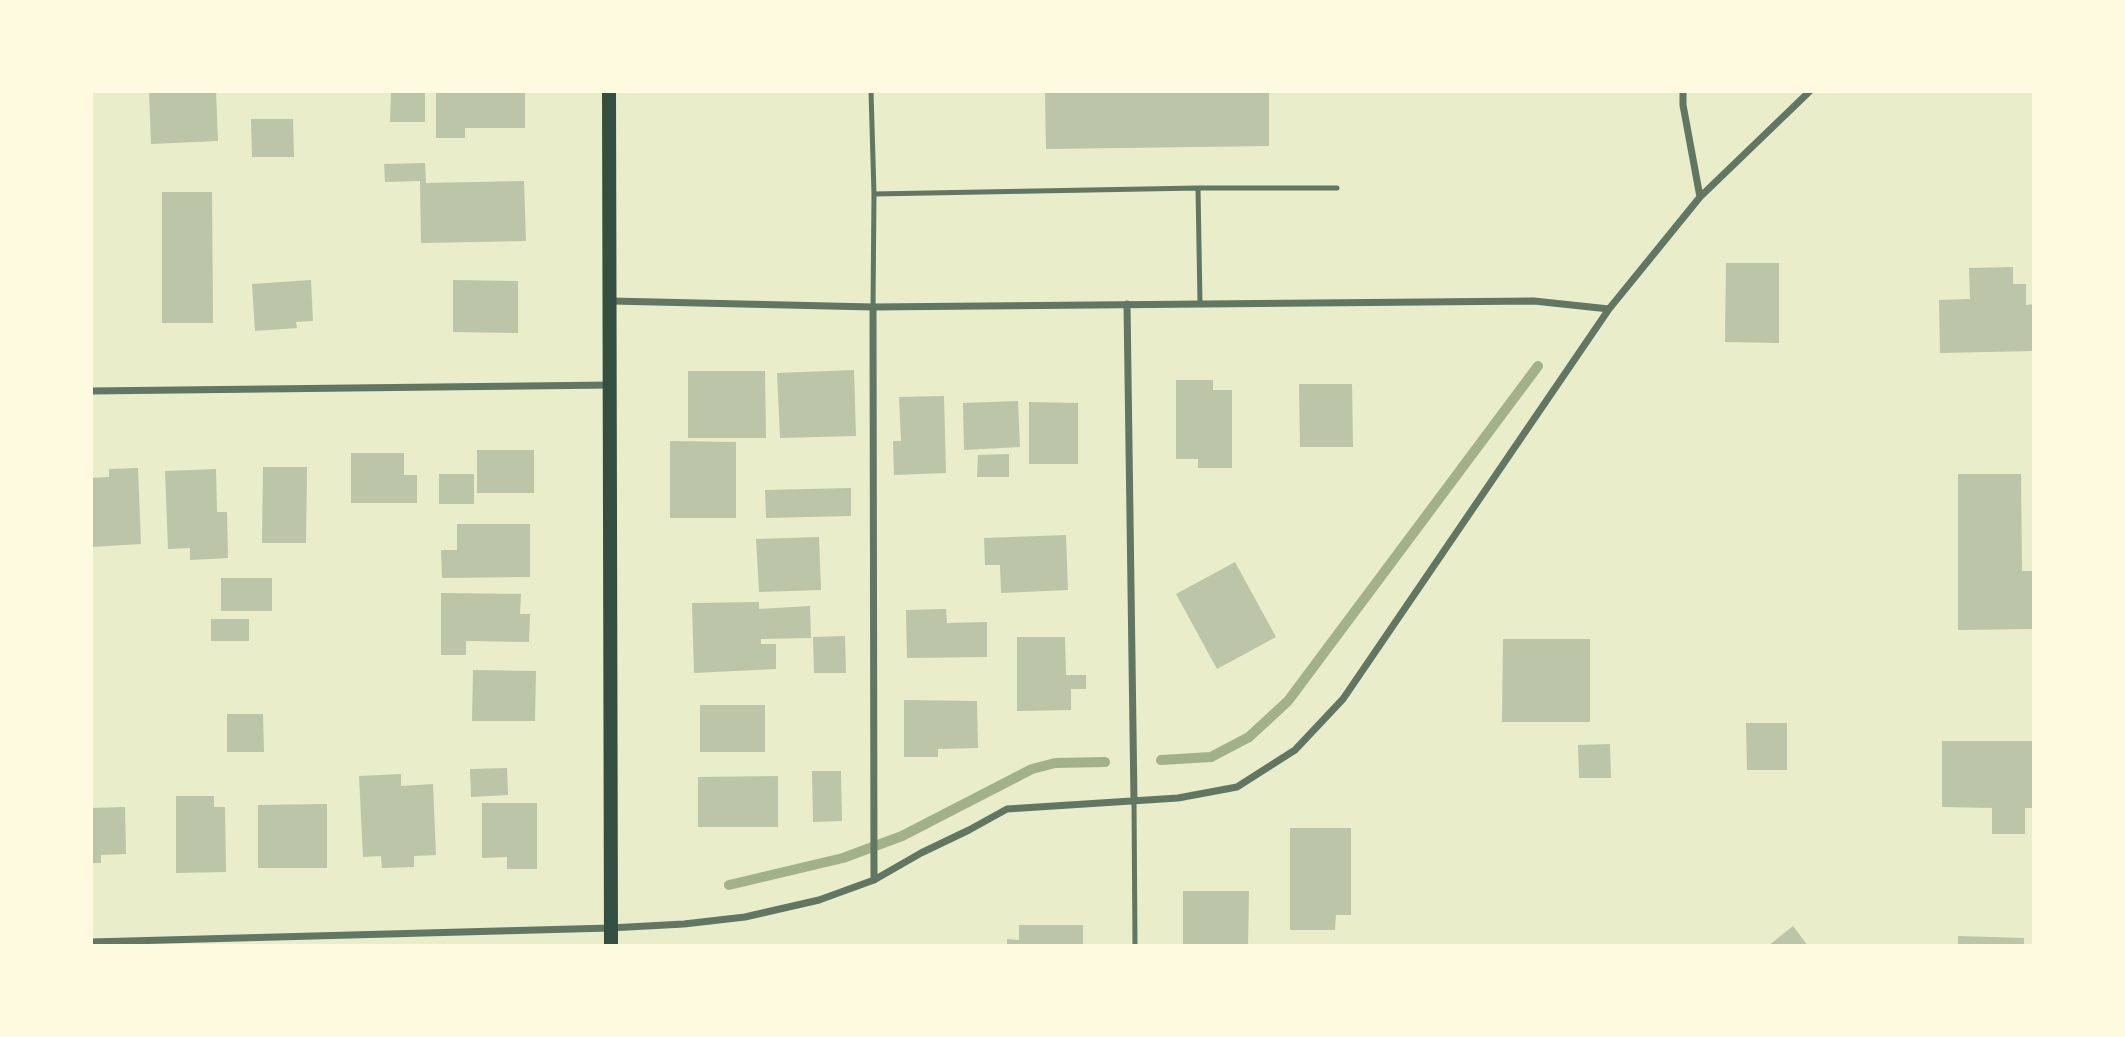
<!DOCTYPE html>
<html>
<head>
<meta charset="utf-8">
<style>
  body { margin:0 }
  #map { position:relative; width:2125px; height:1037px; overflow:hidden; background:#e9edc9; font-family:"Exo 2",sans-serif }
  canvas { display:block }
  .frame { position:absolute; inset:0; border:93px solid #fefae0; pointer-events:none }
</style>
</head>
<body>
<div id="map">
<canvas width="2125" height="1037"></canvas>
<div class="frame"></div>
</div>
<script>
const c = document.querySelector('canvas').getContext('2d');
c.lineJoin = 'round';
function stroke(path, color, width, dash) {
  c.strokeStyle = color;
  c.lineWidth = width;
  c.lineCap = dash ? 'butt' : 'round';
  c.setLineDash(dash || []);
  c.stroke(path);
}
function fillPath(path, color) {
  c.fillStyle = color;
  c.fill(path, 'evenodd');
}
const stream = new Path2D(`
  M 1161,760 L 1211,757 L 1249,737 L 1288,701 L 1538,366
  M 729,885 L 843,858 L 902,836 L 1032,769 L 1055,763 L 1105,762`);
const building = new Path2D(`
  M 149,91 L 216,91 L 218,141 L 151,144 Z
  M 391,91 L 425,91 L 425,122 L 390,122 Z
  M 436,91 L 525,91 L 525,128 L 465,128 L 465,138 L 436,138 Z
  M 1045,91 L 1269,91 L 1269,146 L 1046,149 Z
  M 251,119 L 293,119 L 294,157 L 252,157 Z
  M 425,163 L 426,183 L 524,181 L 526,241 L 421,243 L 420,181 L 385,182 L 384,164 Z
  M 162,192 L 212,192 L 213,323 L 162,323 Z
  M 1726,263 L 1779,263 L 1779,343 L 1725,342 Z
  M 2013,267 L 2013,284 L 2026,284 L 2026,305 L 2034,304 L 2034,351 L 1940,353 L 1939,300 L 1970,299 L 1969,268 Z
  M 311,280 L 313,321 L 296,322 L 297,328 L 255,331 L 252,284 Z
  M 453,280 L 518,281 L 518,333 L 453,332 Z
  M 854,370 L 856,436 L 780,438 L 777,373 Z
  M 688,371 L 765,371 L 766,438 L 688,438 Z
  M 1176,380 L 1213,380 L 1213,390 L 1232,390 L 1232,468 L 1198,468 L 1198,459 L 1176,459 Z
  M 1299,384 L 1352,384 L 1353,447 L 1300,447 Z
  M 944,396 L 946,473 L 894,475 L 893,441 L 901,441 L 899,397 Z
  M 1018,401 L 1020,447 L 964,450 L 963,403 Z
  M 1029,402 L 1078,403 L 1078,464 L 1029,464 Z
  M 670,441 L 736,442 L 736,518 L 670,518 Z
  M 477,450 L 534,450 L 534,493 L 477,493 Z
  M 351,453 L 404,453 L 404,475 L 417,475 L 417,503 L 351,503 Z
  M 1009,454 L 1009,477 L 977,477 L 978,455 Z
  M 263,467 L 307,467 L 306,543 L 262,543 Z
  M 138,468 L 141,544 L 91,547 L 91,478 L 109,477 L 109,469 Z
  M 216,469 L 217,512 L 227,512 L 228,558 L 190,560 L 190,548 L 168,549 L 165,471 Z
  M 439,474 L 474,474 L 474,504 L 439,504 Z
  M 1958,474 L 2021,474 L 2022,571 L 2034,571 L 2033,629 L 1958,630 Z
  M 851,488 L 851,516 L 766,518 L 765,490 Z
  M 457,524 L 530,524 L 530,577 L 442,578 L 441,550 L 457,550 Z
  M 1066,535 L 1068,590 L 1001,593 L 1000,565 L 985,565 L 984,538 Z
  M 819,537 L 821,590 L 759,592 L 756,539 Z
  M 1235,562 L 1276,637 L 1217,669 L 1176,594 Z
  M 221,578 L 272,578 L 272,611 L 221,611 Z
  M 441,593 L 521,594 L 520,614 L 530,614 L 529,642 L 466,641 L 466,655 L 441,655 Z
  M 759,602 L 759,609 L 810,606 L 811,638 L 761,639 L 761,644 L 776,644 L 776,669 L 694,673 L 692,603 Z
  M 946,609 L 947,623 L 987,622 L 987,657 L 907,658 L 906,610 Z
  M 211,619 L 249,619 L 249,641 L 211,641 Z
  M 845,636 L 846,673 L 814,673 L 813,637 Z
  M 1017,637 L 1065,637 L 1066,675 L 1086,675 L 1086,689 L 1071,689 L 1071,710 L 1017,711 Z
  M 1503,639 L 1590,639 L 1590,722 L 1502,722 Z
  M 473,670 L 536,671 L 535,721 L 472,721 Z
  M 904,700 L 977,701 L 978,748 L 938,749 L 938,757 L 904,757 Z
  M 700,705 L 765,705 L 765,752 L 700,752 Z
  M 227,714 L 263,714 L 264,752 L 227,752 Z
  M 1746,723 L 1787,723 L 1787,770 L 1747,770 Z
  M 1942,741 L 2034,741 L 2034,808 L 2025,808 L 2025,834 L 1992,834 L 1992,808 L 1942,807 Z
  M 1610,744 L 1611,778 L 1579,778 L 1578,745 Z
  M 507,768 L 508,795 L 471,797 L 470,769 Z
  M 812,771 L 841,771 L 842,821 L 813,822 Z
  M 401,774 L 401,786 L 433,784 L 436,855 L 414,856 L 414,867 L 382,868 L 381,856 L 363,857 L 359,776 Z
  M 778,776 L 778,827 L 698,827 L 698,777 Z
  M 176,796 L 214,796 L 214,807 L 225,807 L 226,872 L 176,873 Z
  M 482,803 L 537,803 L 537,869 L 507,869 L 507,857 L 482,858 Z
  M 327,804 L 327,868 L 258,868 L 258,805 Z
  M 125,807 L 126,854 L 101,855 L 101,863 L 91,863 L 91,808 Z
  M 1290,828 L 1351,828 L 1351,915 L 1336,915 L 1335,930 L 1290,930 Z
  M 1183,891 L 1249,891 L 1248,946 L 1183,946 Z
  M 1019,925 L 1083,925 L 1083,946 L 1007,946 L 1007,939 L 1019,940 Z
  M 1793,926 L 1808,946 L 1768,946 Z
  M 1958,936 L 2024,938 L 2024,946 L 1958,946 Z`);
const service = new Path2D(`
  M 871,91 L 874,194 L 873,307
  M 1198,188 L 1337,188
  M 874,194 L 1198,188 L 1200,303
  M 1134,801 L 1135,946`);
const minor = new Path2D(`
  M 1683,91 L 1683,105 L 1700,197
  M 611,301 L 873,307 L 1534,301 L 1609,309
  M 1127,304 L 1134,801
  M 873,307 L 874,880
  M 91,391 L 611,385
  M 91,942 L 610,928 L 684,924 L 745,917 L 819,900 L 874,880 L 921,853 L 969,830 L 1007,809 L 1178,798 L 1237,787 L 1295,750 L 1343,699 L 1609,309 L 1700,197 L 1810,91`);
const secondary = new Path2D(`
  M 609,91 L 611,946`);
stroke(stream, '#a3b18a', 10);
fillPath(building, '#bcc5a7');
stroke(service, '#617663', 5);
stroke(minor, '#617663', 7);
stroke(secondary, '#344e41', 14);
</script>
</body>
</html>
